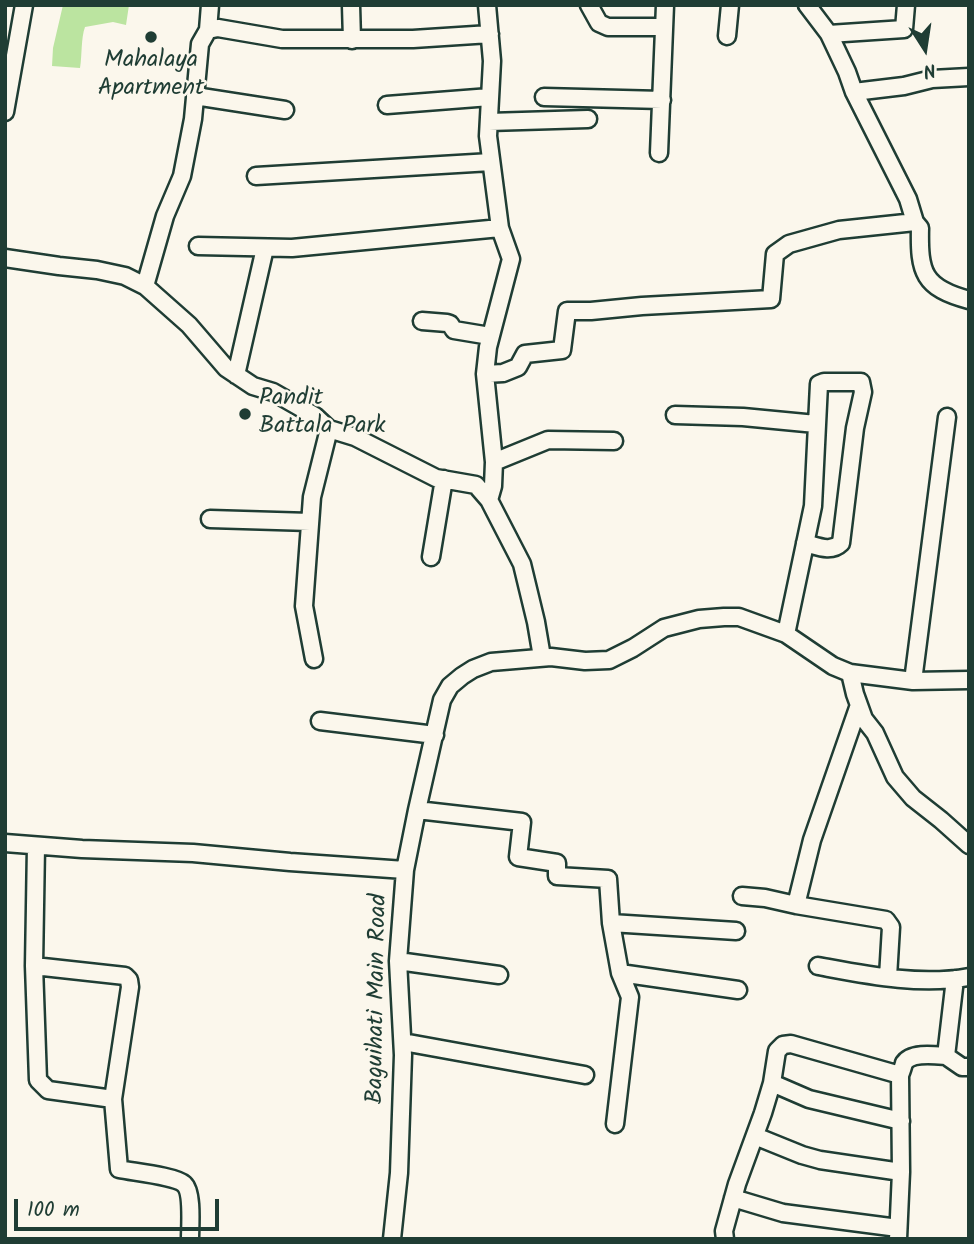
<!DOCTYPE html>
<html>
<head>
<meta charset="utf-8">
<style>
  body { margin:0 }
  #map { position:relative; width:974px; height:1244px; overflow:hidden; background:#fbf7ec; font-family:Kalam,sans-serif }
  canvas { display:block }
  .frame { position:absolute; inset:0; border:7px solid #1f3d34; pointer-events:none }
  .north { position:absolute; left:890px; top:14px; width:70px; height:70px; -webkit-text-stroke:5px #fbf7ec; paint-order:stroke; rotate:168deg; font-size:19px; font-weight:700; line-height:28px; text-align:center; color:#1f3d34 }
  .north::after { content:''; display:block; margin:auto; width:24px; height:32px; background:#1f3d34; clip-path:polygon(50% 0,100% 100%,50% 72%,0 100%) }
  .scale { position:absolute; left:14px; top:1199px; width:205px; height:32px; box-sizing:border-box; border:4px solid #1f3d34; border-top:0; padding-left:9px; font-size:21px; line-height:24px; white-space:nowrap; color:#1f3d34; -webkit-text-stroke:5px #fbf7ec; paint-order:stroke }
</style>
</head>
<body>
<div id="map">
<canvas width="974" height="1244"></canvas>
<div class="frame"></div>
<div class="north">N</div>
<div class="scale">100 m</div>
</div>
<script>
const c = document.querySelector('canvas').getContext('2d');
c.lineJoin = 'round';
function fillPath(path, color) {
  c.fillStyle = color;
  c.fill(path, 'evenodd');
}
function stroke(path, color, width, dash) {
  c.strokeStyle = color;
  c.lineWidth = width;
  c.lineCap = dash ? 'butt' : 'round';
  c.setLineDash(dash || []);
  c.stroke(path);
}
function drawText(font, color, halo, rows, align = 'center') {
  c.font = font + ' Kalam,sans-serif';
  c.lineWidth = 5;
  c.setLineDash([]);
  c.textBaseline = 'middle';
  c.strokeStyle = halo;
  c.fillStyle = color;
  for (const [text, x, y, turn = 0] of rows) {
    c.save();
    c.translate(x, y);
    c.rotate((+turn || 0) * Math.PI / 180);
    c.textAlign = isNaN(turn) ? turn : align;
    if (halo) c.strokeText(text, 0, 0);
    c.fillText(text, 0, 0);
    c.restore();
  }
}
const green = new Path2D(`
  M 63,5 L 129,5 L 126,25 L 113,22 L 85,27 C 81,37 82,56 80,68 L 52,66 L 53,48 Z`);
const minor = new Path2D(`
  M 351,5 L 352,40
  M 589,5 L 599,23 L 608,27 L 664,27
  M 807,5 L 829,34 L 847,72 L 854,92 L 908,199 L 915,222 L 920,228 C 919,272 923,288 969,300
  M 208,30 L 210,5
  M 829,34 L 904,29 L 906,5
  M 727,36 L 730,5
  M 854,92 L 904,86 L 932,79 L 969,77
  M 195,96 L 285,110
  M 544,97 L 662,100
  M 387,105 L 490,97
  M 5,112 L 24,5
  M 489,122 L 588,119
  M 659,153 L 665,5
  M 256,176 L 491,162
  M 198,246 L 292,248 L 500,228 L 488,136 L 492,61 L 487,5
  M 5,258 L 59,266 L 97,270 L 125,276 L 145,286 L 189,325 L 226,368 L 253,386 L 273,392 L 315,416 L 329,429 L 355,437 L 436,478 L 476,485 L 489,500 L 522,564 L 536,622 L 542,657
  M 145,286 L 165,216 L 182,176 L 193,119 L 200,44 L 208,30 L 218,28 L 282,39 L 413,39 L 490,34
  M 422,321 L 447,323 L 450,324 L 454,330 L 490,336
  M 485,374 L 503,373 L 518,367 L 525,354 L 562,350 L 567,311 L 591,311 L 642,306 L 771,299 L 775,254 L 789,244 L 839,230 L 915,222
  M 236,375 L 265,248
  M 675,415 L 743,417 L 816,424
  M 494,462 L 548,440 L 614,441
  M 489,500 L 493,486 L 494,462 L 485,374 L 488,347 L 511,259 L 500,228
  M 210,519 L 310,522
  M 431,557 L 444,479
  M 786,634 L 813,506 L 819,384 L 824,382 L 861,382 L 863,392 L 855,428 L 841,543 C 831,553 817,546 805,543
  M 314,659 L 304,606 L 312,497 L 329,429
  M 850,673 L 855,694 L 864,719 L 875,733 L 895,777 L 913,798 L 941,820 L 969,845
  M 913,681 L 947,417
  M 320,721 L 435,735
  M 417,810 L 522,822 L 518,857 L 557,863 L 557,876 L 608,879 L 611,923 L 620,973 L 630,997 L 615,1124
  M 5,843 L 82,849 L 193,853 L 290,862 L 405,870
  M 742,896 L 765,898 L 796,905 L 886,920 L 891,927 L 888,977
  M 796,905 L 812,840 L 859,705
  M 611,923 L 736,931
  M 398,961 L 499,975
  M 34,966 L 125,976 L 129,980 L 130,987 L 113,1099 L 48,1090 L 38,1080 L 34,966 L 36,846
  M 818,966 C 867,975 919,986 969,977
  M 620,973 L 738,990
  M 403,1042 L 585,1075
  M 946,1056 L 962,1067 L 969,1067
  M 772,1083 L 809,1099 L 901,1121
  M 113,1099 L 119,1169 C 133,1172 175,1176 184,1184 C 193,1192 190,1227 190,1239
  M 755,1136 L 802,1155 L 820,1160 L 901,1172
  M 733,1198 L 783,1213 L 898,1228
  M 392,1239 L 399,1173 L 403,1055 L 398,961 L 405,870 L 417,810 L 442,700 L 450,686 L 462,676 L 473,669 L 491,662 L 551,657 L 585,661 L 609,660 L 633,648 L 664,628 L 699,619 L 724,617 L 739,617 L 786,634 L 833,666 L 850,673 L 913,681 L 969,680
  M 725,1239 L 724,1231 L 737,1184 L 763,1113 L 772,1083 L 777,1051 L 783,1045 L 791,1044 L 900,1075
  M 898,1239 L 901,1172 L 900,1075 C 901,1073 904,1064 904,1063 C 911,1052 934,1055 946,1056 L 955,979`);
const markers = [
  [151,37,7,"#1f3d34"],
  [245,414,7,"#1f3d34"]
];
const poiNames = [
  ["Mahalaya",151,62],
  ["Apartment",151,90],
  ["Pandit",259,400,"left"],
  ["Battala Park",259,428,"left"]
];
const streetNames = [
  ["Baguihati Main Road",379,999,-89]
];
fillPath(green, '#bbe4a0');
stroke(minor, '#1f3d34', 21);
stroke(minor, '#fbf7ec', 16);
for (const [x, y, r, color] of markers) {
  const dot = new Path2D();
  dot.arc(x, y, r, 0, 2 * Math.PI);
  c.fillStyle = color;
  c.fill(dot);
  stroke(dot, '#fbf7ec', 2.5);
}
drawText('24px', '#1f3d34', '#fbf7ec', poiNames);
drawText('24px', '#1f3d34', '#fbf7ec', streetNames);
</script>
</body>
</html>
